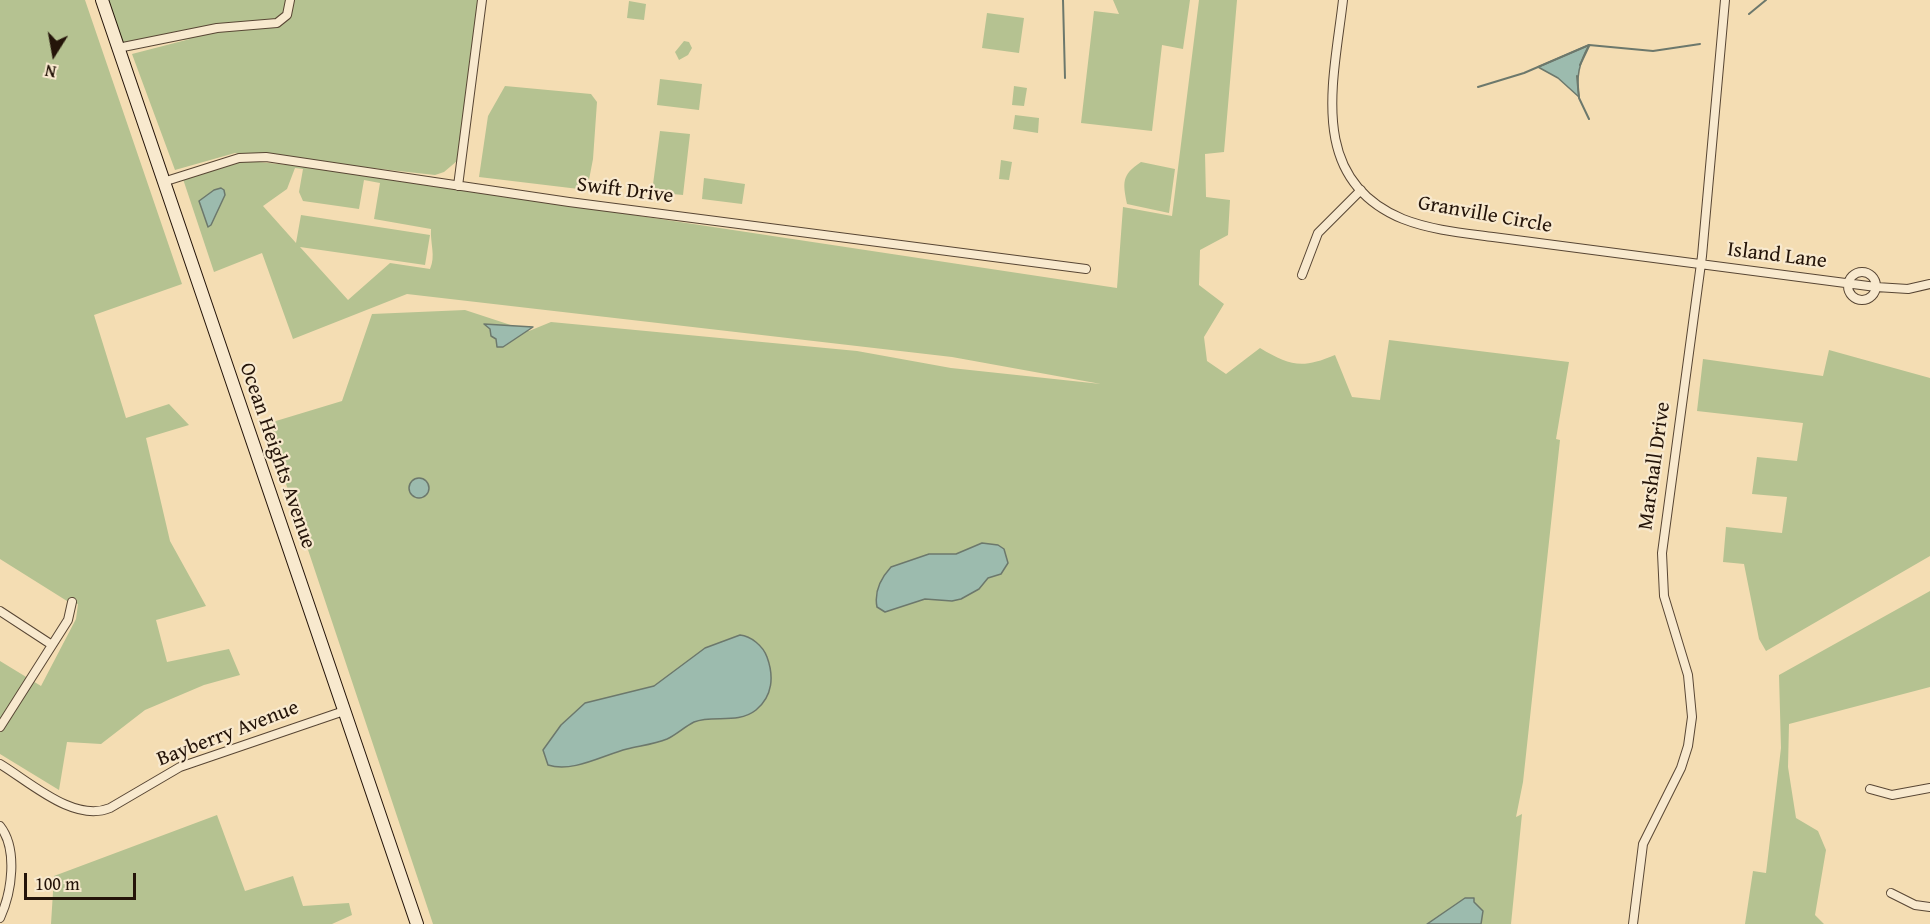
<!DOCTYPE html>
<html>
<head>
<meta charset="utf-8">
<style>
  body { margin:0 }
  #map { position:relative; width:1930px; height:924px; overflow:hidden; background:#f4ddb3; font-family:"Gentium Book Plus",serif }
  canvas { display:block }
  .north { position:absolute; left:24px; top:24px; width:60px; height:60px; -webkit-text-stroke:4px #f8e9ce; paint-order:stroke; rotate:191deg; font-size:16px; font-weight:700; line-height:24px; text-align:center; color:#241409 }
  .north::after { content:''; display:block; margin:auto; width:21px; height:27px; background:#241409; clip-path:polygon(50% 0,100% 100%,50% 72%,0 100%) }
  .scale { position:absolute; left:24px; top:873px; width:112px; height:27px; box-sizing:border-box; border:3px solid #241409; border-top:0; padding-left:8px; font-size:18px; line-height:21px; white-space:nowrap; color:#241409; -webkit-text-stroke:4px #f8e9ce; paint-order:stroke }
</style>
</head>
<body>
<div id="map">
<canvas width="1930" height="924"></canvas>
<div class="north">N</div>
<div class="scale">100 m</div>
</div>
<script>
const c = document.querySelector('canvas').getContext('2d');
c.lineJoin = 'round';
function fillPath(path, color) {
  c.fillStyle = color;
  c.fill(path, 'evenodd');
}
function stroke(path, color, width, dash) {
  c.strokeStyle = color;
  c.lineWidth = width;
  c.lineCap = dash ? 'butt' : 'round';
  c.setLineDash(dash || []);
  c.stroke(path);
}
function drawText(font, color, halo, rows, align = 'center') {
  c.font = font + ' "Gentium Book Plus",serif';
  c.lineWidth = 4.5;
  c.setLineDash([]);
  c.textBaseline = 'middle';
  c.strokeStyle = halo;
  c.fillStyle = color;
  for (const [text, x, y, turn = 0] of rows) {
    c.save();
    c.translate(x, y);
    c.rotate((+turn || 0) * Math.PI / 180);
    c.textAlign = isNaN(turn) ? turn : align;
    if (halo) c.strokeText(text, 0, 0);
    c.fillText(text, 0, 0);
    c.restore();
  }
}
const green = new Path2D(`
  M 0,0 L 85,0 L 182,284 L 94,315 L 126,418 L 169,404 L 189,425 L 146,438 L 170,541 L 206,606 L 156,620 L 167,662 L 229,649 L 240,675 L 204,685 L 145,710 L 101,744 L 67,742 L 59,790 L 0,754 L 0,661 L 41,686 L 76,619 L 78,604 L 67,601 L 0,559 Z
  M 102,0 L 482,0 L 476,50 L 471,50 L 457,161 L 444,172 L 435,175 L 235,153 L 175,170 L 132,54 L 190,39 L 118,48 Z
  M 1113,0 L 1190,0 L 1183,49 L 1162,45 L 1152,131 L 1081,123 L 1094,11 L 1119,14 Z
  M 1199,0 L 1237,0 L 1224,152 L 1205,154 L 1206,197 L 1230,200 L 1228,235 L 1200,250 L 1199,285 L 1224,304 L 1204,337 L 1207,361 L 1226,374 L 1260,348 C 1290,366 1302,369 1335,355 L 1352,397 L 1380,400 L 1389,340 L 1569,362 L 1556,439 L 1560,440 L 1523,782 L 1516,817 L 1522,814 L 1511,924 L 433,924 L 266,424 L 342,401 L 372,314 L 465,310 L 529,331 L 551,322 L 857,351 L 951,368 L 1101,384 L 952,357 L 407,294 L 293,339 L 262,253 L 214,272 L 182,176 L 229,159 L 329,169 L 1117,288 L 1123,207 L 1172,216 ZM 295,168 L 303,169 L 299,192 L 303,201 L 359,209 L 364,180 L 380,183 L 374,219 L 431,229 C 430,243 436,256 430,269 L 390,263 L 348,300 L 300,247 L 425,265 L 430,235 L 301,215 L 296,243 L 263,206 L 287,189 Z
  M 629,1 L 646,4 L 644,20 L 627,18 Z
  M 987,13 L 1024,18 L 1019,53 L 982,48 Z
  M 684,41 L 689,42 L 692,48 L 688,55 L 679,60 L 675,52 Z
  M 660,79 L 702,84 L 699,110 L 657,105 Z
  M 505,86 L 591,94 L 597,102 L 593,159 L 587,190 L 479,177 L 488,116 Z
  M 1014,86 L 1027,88 L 1024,106 L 1012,105 Z
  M 1015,115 L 1039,118 L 1038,133 L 1013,129 Z
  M 660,131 L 690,134 L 683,195 L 652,192 Z
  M 1001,160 L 1012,162 L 1009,180 L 999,179 Z
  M 1141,162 L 1175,169 L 1169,213 L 1127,204 C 1123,183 1121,175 1141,162 Z
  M 704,178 L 745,184 L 742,204 L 702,199 Z
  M 1829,350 L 1930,378 L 1930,556 L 1766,651 L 1759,639 L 1744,564 L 1723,562 L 1726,527 L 1782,533 L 1787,497 L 1752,494 L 1757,457 L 1797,461 L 1803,423 L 1697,411 L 1703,359 L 1823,376 Z
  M 1930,591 L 1930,687 L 1789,724 L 1788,767 L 1796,818 L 1818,831 L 1826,850 L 1815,915 L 1824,924 L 1745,924 L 1753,871 L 1766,873 L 1781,748 L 1779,675 Z
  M 217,815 L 245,891 L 293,876 L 303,906 L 349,903 L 352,915 L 332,924 L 51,924 L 54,876 Z`);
const water = new Path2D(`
  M 1589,45 C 1579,63 1576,77 1579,97 L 1558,78 L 1538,67 Z
  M 221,188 L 224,190 L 225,195 L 211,225 L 208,227 L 199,201 L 214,190 Z
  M 484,324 L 533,327 L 503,347 L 497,347 L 496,339 L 491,336 L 490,329 Z
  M409 488a10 10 0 1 1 20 0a10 10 0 1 1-20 0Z
  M 982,543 L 998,545 L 1004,549 L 1008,563 L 1001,574 L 988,578 L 979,589 L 961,599 L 952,601 L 925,599 L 885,612 L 877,607 C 874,592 881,578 891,567 L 929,554 L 956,554 Z
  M 740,635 C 751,636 763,646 767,657 C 774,676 773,696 756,710 C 737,725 713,714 694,722 C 684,727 676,735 667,739 C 655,744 639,746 627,749 C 603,755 573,773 548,765 L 543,750 L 561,725 L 585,703 L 654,686 L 705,648 Z
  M 1465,898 L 1474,898 L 1474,902 L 1483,911 L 1481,924 L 1427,924 Z`);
const stream = new Path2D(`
  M 1063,0 L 1065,78
  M 1749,14 L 1766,0
  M 1580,65 L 1589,46
  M 1577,76 L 1579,98 L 1589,119
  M 1478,87 L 1524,73 L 1589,45 L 1653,51 L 1700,44`);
const street = new Path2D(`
  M 1343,0 C 1334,80 1306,179 1403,219 C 1431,230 1463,233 1493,237 L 1876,287 L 1908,289 L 1930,284
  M 118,48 L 217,28 L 277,23 L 287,15 L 290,0
  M 163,182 L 239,158 L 266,157 L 569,202 L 1086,269
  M 458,186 L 482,0
  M1848 286a14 14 0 1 1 28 0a14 14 0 1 1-28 0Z
  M 1302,275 L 1318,233 L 1361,190
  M 0,611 L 52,645
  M 0,727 L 68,620 L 72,602
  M 0,764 C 30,782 74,823 110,808 L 180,767 L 344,711
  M 1870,789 L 1892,795 L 1930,788
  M 0,826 C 18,849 12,892 0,918
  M 1891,893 L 1915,905 L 1930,907
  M 1633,924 L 1643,844 L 1681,768 L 1688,746 L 1692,717 L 1688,675 L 1664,596 L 1662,553 L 1702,256 L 1725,0`);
const secondary = new Path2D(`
  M 102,0 L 417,924`);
const streetNames = [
  ["Swift Drive",625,191,7],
  ["Granville Circle",1485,215,10],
  ["Island Lane",1777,256,7],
  ["Ocean Heights Avenue",277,456,71],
  ["Marshall Drive",1655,466,-82],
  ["Bayberry Avenue",228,734,-21]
];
fillPath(green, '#b5c291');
fillPath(water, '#9cbbae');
stroke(water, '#6c786c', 1.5);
stroke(stream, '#6c786c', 2);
stroke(street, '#584634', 10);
stroke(secondary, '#241409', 14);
stroke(street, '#f8e9ce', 8);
stroke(secondary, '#f8e9ce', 12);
drawText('21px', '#241409', '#f8e9ce', streetNames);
</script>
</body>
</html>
